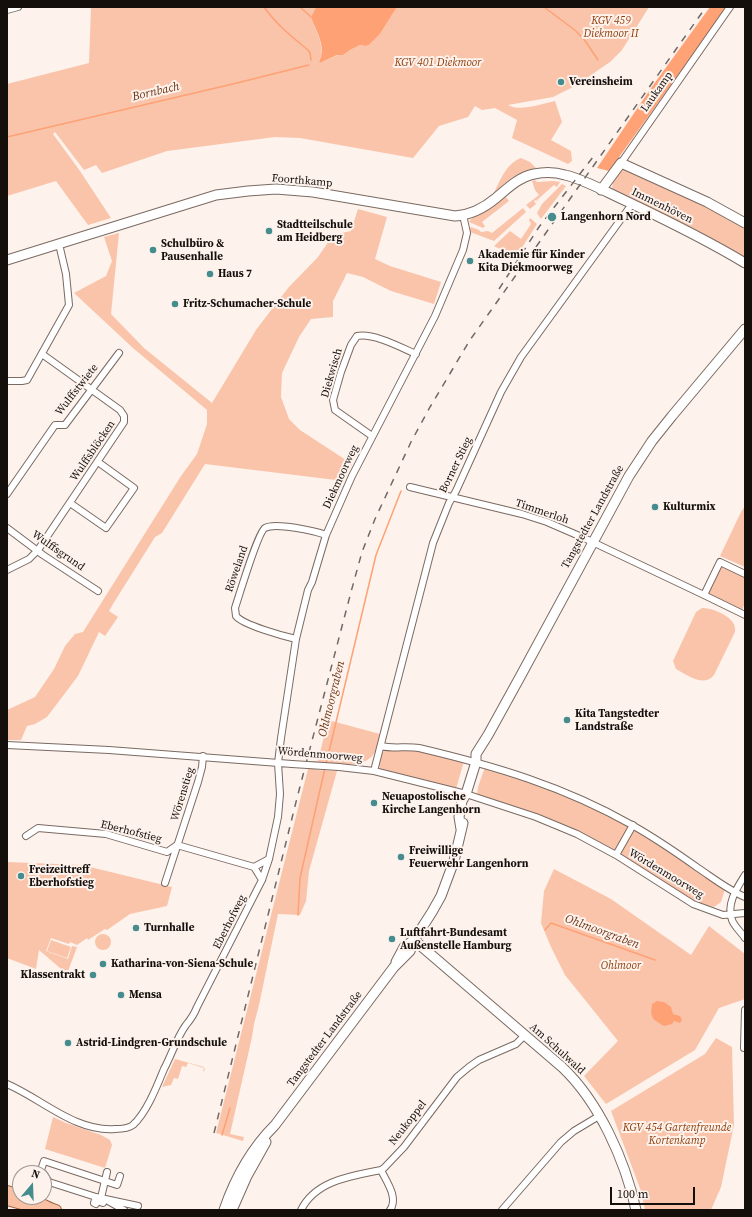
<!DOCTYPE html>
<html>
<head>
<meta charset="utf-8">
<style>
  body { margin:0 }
  #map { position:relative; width:752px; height:1217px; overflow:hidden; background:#fdf2ec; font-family:"Source Serif 4",serif }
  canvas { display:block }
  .frame { position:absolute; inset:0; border:8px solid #150f0c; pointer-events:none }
  .north { position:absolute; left:12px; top:1165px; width:40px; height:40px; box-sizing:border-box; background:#fdf2ec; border:1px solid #a09792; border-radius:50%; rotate:19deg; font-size:11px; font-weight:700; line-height:16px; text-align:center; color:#150f0c }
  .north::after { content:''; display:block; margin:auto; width:14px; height:18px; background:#448c8d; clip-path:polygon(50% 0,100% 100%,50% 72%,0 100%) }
  .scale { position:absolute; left:610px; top:1187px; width:85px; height:18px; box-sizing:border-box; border:2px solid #150f0c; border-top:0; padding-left:5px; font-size:12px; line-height:14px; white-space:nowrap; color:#150f0c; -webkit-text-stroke:3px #fdf2ec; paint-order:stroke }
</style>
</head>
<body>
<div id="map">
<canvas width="752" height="1217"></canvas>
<div class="frame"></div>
<div class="north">N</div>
<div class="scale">100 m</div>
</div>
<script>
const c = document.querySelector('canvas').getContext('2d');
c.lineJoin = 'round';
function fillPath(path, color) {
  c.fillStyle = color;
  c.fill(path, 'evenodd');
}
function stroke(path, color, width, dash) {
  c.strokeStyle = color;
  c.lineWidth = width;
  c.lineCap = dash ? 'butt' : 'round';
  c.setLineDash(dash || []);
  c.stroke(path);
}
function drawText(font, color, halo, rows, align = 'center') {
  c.font = font + ' "Source Serif 4",serif';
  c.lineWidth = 4;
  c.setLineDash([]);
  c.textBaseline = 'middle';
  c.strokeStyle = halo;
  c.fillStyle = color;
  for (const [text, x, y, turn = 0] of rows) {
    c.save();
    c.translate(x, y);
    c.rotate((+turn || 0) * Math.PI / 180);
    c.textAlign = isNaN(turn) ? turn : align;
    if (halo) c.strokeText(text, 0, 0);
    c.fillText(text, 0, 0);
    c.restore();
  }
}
const green = new Path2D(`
  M 91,7 L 316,7 L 311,17 C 316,32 326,46 319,62 L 320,63 L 338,55 L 343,55 L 350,50 L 360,45 L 366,46 L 369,45 L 380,34 L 397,7 L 649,7 L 622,50 L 610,62 L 575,86 L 553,97 L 508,105 C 520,112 541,104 555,101 L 562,122 L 551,140 L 571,151 L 572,161 L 568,164 L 512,138 L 517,120 L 495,108 L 482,110 L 475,106 L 468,117 L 439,126 L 413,158 L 300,138 L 275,137 L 167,151 L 102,173 L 96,165 L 84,170 L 55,132 L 53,134 L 80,171 L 111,218 L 88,225 L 56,181 L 7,196 L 7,84 L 89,63 Z
  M 521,158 L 530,162 L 536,168 C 517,174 509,179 494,193 C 500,180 507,163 521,158 Z
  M 624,168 L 709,208 L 745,228 L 745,258 C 702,232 657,212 612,190 L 613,181 Z
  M 535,180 L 537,182 L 553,181 L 560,182 L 557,187 L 554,185 L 537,200 L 538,202 L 536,200 L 534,201 L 536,204 L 530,209 L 526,205 L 539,195 L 535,190 L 532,181 Z
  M 562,184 L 566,186 L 541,219 L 537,213 L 542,204 Z
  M 505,196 L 509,201 L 482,222 L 485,226 L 483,228 L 469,222 L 471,219 Z
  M 523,208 L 526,212 L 494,241 L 470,232 L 470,229 L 471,227 L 479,230 L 481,232 L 488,231 L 492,233 Z
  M 358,209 L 387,217 L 375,259 L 390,266 L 441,282 L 434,304 L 391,291 L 363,277 L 347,273 L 333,301 L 333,317 L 311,319 L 299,337 L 282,373 L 281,397 L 289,419 L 300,430 L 352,464 L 344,481 L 205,464 L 162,533 L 155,537 L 113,604 L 109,611 L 118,617 L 105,636 L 99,632 L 78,676 L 47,717 L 35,724 L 27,726 L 21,740 L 7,740 L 7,710 L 35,697 L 54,669 L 65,646 L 75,634 L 83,632 L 181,476 L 197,454 L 207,424 L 207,410 L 133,348 L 74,293 L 106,276 L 112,261 L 104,237 L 119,233 L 111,314 L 144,348 L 212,403 L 256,330 L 288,288 L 318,257 L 333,235 L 351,231 Z
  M 530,218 L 537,224 L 516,257 L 494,246 L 510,231 L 521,239 L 531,224 L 529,220 Z
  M 745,506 L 745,567 L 720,556 L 741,512 Z
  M 722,565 L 745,575 L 745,603 L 742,610 L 708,594 Z
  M 702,608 C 714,608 738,618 735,632 L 714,675 C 704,688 687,675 676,669 L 673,661 L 696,612 Z
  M 328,720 L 380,734 C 379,740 378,747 375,752 C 366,770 335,763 318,762 L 316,770 L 337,771 L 309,871 L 306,901 L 300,915 L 278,914 L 259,1005 L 254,1024 L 252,1037 L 230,1134 L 244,1137 L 243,1141 L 216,1133 L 310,761 L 318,761 Z
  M 413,749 L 464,761 L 456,789 L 381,770 C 377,765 380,756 384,751 Z
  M 485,767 C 518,778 551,787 582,802 C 633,827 679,857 725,889 L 721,902 L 714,907 L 694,902 L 622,856 L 477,795 L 478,787 Z
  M 7,862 L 82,865 L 172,887 L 167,906 L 130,914 L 107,930 L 105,929 L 88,940 L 87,938 L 77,945 L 70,942 L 69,944 L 51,938 L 46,951 L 68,959 L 72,946 L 77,947 L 67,974 L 39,950 L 36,969 L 7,958 Z
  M 554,869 L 611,899 L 691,955 L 709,926 L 745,954 L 745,999 L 719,1008 L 695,1050 L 606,1104 L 584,1076 L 618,1041 L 565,975 L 551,947 L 541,923 L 544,891 Z
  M95 942a8 8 0 1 1 16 0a8 8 0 1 1-16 0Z
  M 51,940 L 71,947 L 67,958 L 47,951 Z
  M 716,1038 L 732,1047 L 734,1125 L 721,1187 L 711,1210 L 645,1210 L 641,1191 L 611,1111 L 705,1054 Z
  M 175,1059 L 204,1067 L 205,1070 L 203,1072 L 204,1068 L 188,1063 L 186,1067 L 182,1066 L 178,1079 L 174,1078 L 171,1085 L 162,1087 Z
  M 53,1117 L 66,1123 L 101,1135 L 110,1140 L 112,1145 L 105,1168 L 45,1149 Z`);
const forest = new Path2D(`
  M 710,7 L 727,7 L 609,171 L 597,168 L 651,88 Z`);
const water = new Path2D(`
  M 316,7 L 397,7 L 380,34 L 369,45 L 366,46 L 360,45 L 350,50 L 343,55 L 337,55 L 320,63 L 319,62 C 327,46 316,32 311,17 Z
  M 657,1001 L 664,1002 L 671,1007 L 673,1014 L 680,1016 L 682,1020 L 680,1023 L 674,1021 L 672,1024 L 664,1026 C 652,1019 650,1018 652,1004 Z`);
const stream = new Path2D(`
  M 264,7 C 276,24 292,37 308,50 L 310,53 L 311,60
  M 300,7 L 311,17
  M 544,7 L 576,31 L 586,42 L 598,60
  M 7,137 L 237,83 L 309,65
  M 326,764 L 376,555 L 401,491
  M 298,915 L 300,878 L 325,768
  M 545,930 L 551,923 L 655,960
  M 222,1135 L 230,1108`);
const street = new Path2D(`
  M 7,10 L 18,7
  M 621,163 L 730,7
  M 7,381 L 22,381 L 27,380 L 69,305 L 66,274 L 59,244
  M 372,436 L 335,410 L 333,400 L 341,372 L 351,345 L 357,336 C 374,333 400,347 416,354
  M 410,487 L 522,514 L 547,522 L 584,538 L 704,595 L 720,562 L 745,574
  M 7,494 L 55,425 L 65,425 L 119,353
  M 70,503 L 106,528 L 134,488 L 98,462
  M 7,528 L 43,555 L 98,591
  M 7,570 L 29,559 L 38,550 L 124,422 L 124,416 L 120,410 L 42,354
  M 704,595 L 745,615
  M 296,639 C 283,636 243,625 236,616 L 235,608 C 239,596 258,532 265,528 C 275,522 315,531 326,535
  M 7,745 L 109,750 L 292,764
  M 381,746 C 393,749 406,746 419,748 C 495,766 563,786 632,825 C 655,838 677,853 698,868 C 713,878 728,890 745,897
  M 339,767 L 374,771 L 466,794 L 536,817 L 577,834 L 616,855 L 693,904 L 723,915 L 745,913
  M 374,771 L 433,543 L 449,503 L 456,491 L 501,392 L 521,357 L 632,204
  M 26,836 L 38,828 L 106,834 L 167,852 L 177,845 L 254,867 L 262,880
  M 616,855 L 633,825
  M 254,867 L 269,859
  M 745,875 C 737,888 726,904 732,920 C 734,926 741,932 745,938
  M 165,883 L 198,782 L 202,767 L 203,756
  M 744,1048 L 745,1010
  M 7,1084 C 42,1099 75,1132 115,1129 C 121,1129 128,1129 133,1125 C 147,1112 157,1086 164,1069 C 171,1056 177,1037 186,1025 C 191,1019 194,1015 197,1007 L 262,880 L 269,859 L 278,817 L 280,794 L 278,763 L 281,738 L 296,639 L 308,590 L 312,582 L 326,535 L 352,476 L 435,316 L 463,250 L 467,233 L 463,215
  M 381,1170 C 386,1181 399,1198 390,1210
  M 40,1173 L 44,1161 L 117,1185 L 120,1176
  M 44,1174 L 49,1182 L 45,1194
  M 49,1182 L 96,1197 L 94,1203 L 96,1204
  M 96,1197 L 138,1206
  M 108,1201 L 124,1210
  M 103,1203 L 100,1202 L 107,1172
  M 301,1210 C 316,1180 352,1176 381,1170 L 384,1168 L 404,1147 L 457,1077 L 469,1067 L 479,1060 L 516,1044 L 525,1035
  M 502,1210 L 561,1142 L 574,1131 L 599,1116`);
const secondary = new Path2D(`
  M 601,190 L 621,163 L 707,202 L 745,223
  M 7,260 L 216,195 L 248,191 L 276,189 L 313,192 L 455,216 C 470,215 484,208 496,198 C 508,188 519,177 534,174 C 544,172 555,172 565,175 C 586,180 606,192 626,201 C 666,220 707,240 745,263
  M 461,829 L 459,817 L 462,801 L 466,794 L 476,762 L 476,754 L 488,735 L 520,677 L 629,476 L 652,441 L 672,416 L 745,329
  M 414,940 L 562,1067 C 599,1102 625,1160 636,1210
  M 396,962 L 404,947 L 414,940
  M 224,1210 C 235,1178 251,1149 275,1125 L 394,967 L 410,951 L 414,940 L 432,912 L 441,896 L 454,861 L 463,823
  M 232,1210 L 247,1176 L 266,1142`);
const primary = new Path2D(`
  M 7,1191 L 20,1195
  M 27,1197 C 37,1200 45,1207 56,1210
  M 7,1200 L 32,1207 L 46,1207`);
const rail = new Path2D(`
  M 499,289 L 539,227 L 593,157
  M 214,1133 L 297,798 L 351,592 L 362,552 L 375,519 L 411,442 L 430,407 L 470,340 L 706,7`);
const streetBridge = new Path2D(`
  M 292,764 L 339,767`);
const markers = [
  [561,82,4,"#448c8d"],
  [552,217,5,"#448c8d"],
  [269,231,4,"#448c8d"],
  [153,250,4,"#448c8d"],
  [470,261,4,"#448c8d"],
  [210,274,4,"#448c8d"],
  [175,304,4,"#448c8d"],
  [655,507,4,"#448c8d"],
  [567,720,4,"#448c8d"],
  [374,803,4,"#448c8d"],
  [401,857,4,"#448c8d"],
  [21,876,4,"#448c8d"],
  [136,928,4,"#448c8d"],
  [392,939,4,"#448c8d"],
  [103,964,4,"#448c8d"],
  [93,975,4,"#448c8d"],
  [121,995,4,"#448c8d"],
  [68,1043,4,"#448c8d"]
];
const parkNames = [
  ["KGV 459",611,21],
  ["Diekmoor II",611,34],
  ["KGV 401 Diekmoor",438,63],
  ["Ohlmoor",621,966],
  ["KGV 454 Gartenfreunde",677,1128],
  ["Kortenkamp",677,1141]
];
const poiNames = [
  ["Vereinsheim",569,82],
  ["Langenhorn Nord",561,217],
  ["Stadtteilschule",277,225],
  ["am Heidberg",277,238],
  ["Schulbüro &",161,244],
  ["Pausenhalle",161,257],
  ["Akademie für Kinder",478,255],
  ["Kita Diekmoorweg",478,268],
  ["Haus 7",218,274],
  ["Fritz-Schumacher-Schule",183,304],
  ["Kulturmix",663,507],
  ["Kita Tangstedter",575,714],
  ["Landstraße",575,727],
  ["Neuapostolische",382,797],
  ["Kirche Langenhorn",382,810],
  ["Freiwillige",409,851],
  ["Feuerwehr Langenhorn",409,864],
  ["Freizeittreff",29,870],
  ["Eberhofstieg",29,883],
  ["Turnhalle",144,928],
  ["Luftfahrt-Bundesamt",400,933],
  ["Außenstelle Hamburg",400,946],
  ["Katharina-von-Siena-Schule",111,964],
  ["Klassentrakt",85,975,"right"],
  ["Mensa",129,995],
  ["Astrid-Lindgren-Grundschule",76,1043]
];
const streetNames = [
  ["Laukamp",657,92,-55],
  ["Foorthkamp",302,181,5],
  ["Immenhöven",662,206,26],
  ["Diekwisch",332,373,-74],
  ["Wulffstwiete",77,390,-52],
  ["Wulffsblöcken",93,451,-56],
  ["Borner Stieg",456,465,-64],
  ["Diekmoorweg",341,477,-65],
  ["Timmerloh",542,512,19],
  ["Tangstedter Landstraße",593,517,-61],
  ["Wulffsgrund",58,551,35],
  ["Röweland",237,569,-71],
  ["Wördenmoorweg",320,755,5],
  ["Wörenstieg",183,794,-73],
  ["Eberhofstieg",131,832,14],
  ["Wördenmoorweg",666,874,31],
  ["Eberhofweg",230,922,-63],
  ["Tangstedter Landstraße",325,1039,-53],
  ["Am Schulwald",557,1049,42],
  ["Neukoppel",408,1123,-52]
];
const waterNames = [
  ["Bornbach",156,92,-13],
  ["Ohlmoorgraben",332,699,-76],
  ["Ohlmoorgraben",602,932,20]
];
fillPath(green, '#fac4aa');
fillPath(forest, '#ffa276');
fillPath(water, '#fea175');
stroke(stream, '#fea175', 1.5);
stroke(street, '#7a6a62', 8);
stroke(secondary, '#7a6a62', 11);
stroke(primary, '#a76748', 12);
stroke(street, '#fff', 6);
stroke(secondary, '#fff', 9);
stroke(primary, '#f9c0a4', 10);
stroke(rail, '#706864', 1.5, [7, 7]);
stroke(streetBridge, '#7a6a62', 8, []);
stroke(streetBridge, '#fff', 6);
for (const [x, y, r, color] of markers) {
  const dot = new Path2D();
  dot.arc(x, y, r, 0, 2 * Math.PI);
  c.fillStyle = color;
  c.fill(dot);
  stroke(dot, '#fdf2ec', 1.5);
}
drawText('italic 11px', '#8d3c08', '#fdf2ec', parkNames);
drawText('bold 11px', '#150f0c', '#fdf2ec', poiNames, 'left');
drawText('11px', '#150f0c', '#fdf2ec', streetNames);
drawText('italic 12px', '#6b3212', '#fdf2ec', waterNames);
</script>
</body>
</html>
